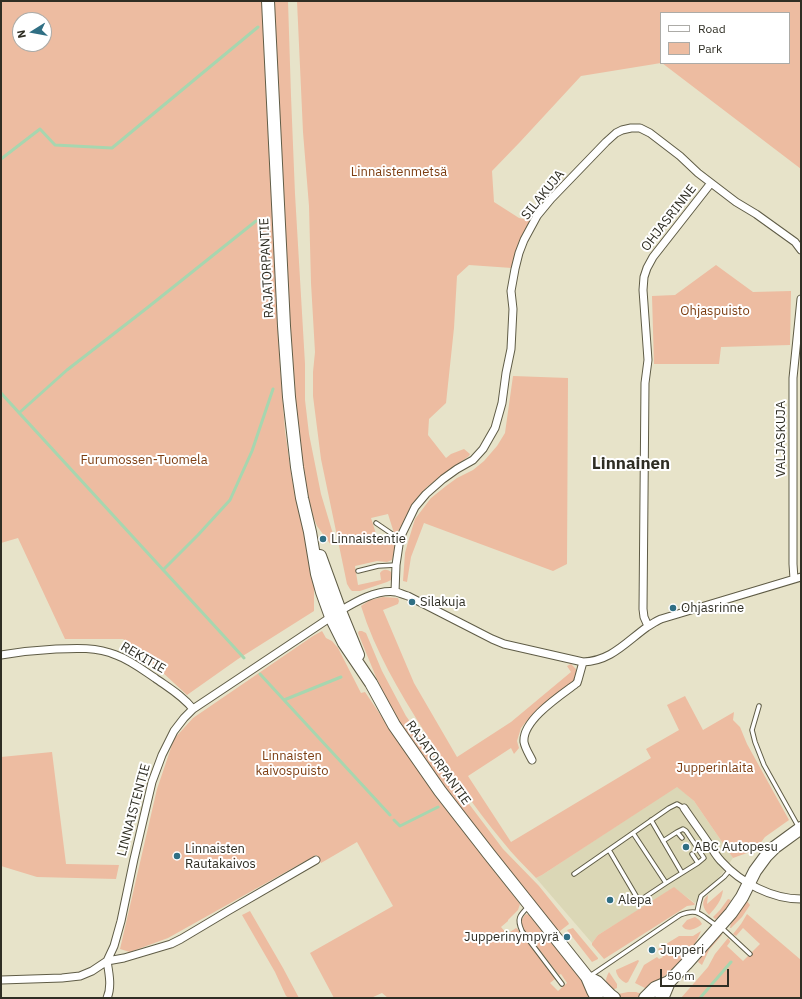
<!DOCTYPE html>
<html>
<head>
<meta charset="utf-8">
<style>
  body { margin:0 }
  #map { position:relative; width:802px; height:999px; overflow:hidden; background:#e7e3c9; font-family:"IBM Plex Sans",sans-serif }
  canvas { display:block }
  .frame { position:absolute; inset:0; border:2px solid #2f2e24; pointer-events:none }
  .legend { position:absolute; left:660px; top:12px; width:130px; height:52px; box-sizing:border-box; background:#fff; border:1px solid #acaba7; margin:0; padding:5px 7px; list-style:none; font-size:12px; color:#2f2e24 }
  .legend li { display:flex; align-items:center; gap:8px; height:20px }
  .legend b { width:20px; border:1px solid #acaba7 }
  .north { position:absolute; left:12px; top:12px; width:40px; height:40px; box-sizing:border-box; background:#fff; border:1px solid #acaba7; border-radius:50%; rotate:259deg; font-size:11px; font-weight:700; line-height:16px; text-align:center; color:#2f2e24 }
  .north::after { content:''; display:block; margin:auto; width:14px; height:18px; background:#306f84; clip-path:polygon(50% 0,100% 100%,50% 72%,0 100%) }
  .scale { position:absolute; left:660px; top:969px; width:69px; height:18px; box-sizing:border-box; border:2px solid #2f2e24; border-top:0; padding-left:5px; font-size:12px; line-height:14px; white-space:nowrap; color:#2f2e24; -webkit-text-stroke:3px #fff; paint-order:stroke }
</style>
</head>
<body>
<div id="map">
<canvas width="802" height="999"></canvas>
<div class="frame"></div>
<ul class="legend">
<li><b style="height:5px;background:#fff"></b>Road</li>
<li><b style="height:11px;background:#edbca1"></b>Park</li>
</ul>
<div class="north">N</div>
<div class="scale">50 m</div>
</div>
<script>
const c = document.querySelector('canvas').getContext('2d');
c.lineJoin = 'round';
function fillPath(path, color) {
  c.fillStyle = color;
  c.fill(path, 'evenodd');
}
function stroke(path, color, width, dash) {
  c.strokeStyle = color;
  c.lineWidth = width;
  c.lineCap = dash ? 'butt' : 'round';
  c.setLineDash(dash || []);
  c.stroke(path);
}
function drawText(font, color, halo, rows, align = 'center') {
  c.font = font + ' "IBM Plex Sans",sans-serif';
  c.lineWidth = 4;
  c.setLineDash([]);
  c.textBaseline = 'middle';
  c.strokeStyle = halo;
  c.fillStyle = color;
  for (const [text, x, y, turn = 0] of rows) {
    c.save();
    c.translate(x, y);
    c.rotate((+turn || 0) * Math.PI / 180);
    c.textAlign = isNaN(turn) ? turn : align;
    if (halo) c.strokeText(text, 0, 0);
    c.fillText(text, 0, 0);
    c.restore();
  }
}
const built = new Path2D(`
  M 677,786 L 694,801 L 733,858 L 721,875 L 695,903 L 674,888 L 598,935 L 592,943 L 536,878 L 542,875 Z`);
const green = new Path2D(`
  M 1,1 L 263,1 L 270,173 L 280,365 L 285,431 L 292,479 L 303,527 L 314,586 L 314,611 L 238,659 L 187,695 L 148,659 L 123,639 L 65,639 L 18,538 L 1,543 ZM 20,20 L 44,20 L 44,44 L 20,44 Z
  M 274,1 L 288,1 L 291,96 L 295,194 L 305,364 L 305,400 L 309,434 L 321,494 L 336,544 L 331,545 L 317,526 L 311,511 L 304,476 L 298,434 L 292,370 Z
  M 297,1 L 801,1 L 801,169 L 662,63 L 789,63 L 789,13 L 661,13 L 661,63 L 581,76 L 520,142 L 492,171 L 494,202 L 519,218 L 524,219 L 529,217 L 530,220 L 530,223 L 524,233 L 514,258 L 512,268 L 469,265 L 457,276 L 454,328 L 446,403 L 429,419 L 428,435 L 446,458 L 451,454 L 464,449 L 470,454 L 469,456 L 427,487 L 412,505 L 399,530 L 394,533 L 388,514 L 371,518 L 379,543 L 393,540 L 395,543 L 396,545 L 392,560 L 387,562 L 377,561 L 355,566 L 358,585 L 381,580 L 380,573 C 383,569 387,569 391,572 L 392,578 L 391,580 L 387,582 L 360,591 L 352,591 L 350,589 L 347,584 L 321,459 L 313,396 L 313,372 L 315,352 L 311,283 L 309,206 L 303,132 Z
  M 716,265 L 753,292 L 791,291 L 790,345 L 721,347 L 719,364 L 654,364 L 652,296 L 675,295 Z
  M 513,376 L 568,378 L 567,564 L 553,571 L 424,523 L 411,557 L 407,582 L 403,581 L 405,553 L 408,542 L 415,519 L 431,498 L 446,486 L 457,478 L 473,470 L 484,461 L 497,446 L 505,433 Z
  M 383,597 L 398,598 L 399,601 L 398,604 L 383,610 L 414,683 L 457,757 L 511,722 L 571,672 L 567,666 L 571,664 L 576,669 L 576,680 L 536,711 L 525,723 L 521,728 L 517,741 L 519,748 L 514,754 L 511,748 L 468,776 L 511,842 L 651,758 L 646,749 L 679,730 L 667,705 L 685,696 L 703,730 L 734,712 L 733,720 L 740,727 L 747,744 L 789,820 L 765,837 L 753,853 L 747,853 L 733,858 L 694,801 L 677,787 L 542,875 L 536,878 C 525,866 513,855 503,842 C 474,807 448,769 424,731 C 399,691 375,651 361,606 L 370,600 Z
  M 322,631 L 326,638 L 332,641 L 338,648 L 361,693 L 365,692 L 434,794 L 520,904 L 518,910 L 508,920 L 508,921 L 501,927 L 507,934 L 516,928 L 520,931 L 554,975 L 555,979 L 550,983 L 558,991 L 567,983 L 561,974 L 559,975 L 524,930 L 521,922 L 524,916 L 526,914 L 529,915 L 580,978 L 594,998 L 388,998 L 382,993 L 371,998 L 334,998 L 310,953 L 393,906 L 357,842 L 321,863 L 316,855 L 168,938 L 130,952 L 120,949 L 157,789 L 174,739 L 193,718 L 313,636 Z
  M 359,631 L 362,631 L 366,633 L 382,671 L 406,716 L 460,792 L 503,849 L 539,886 L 568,922 L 569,924 L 560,931 L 546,919 L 431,771 L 399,724 L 376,677 L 358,633 Z
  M 52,752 L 66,864 L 119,865 L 116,879 L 37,877 L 1,866 L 1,757 Z
  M 674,887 L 695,904 L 694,905 L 687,906 L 678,912 L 604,959 L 592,945 L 592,943 L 598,935 Z
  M 723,890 C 722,900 716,907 709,915 C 703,908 700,902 708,895 L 707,904 Z
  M 728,899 L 731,900 C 727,907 724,918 715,919 L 713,917 L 720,910 Z
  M 747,901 L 750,905 L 742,917 L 731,928 L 730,928 L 731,922 Z
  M 250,911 L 283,968 L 299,998 L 289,998 L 286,996 L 275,972 L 242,915 Z
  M 747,914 L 801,960 L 801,998 L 681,998 L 708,967 L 715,954 L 728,938 L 730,941 L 730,942 L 727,946 L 743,961 L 760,944 L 743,928 L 736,936 L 733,934 L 741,924 Z
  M 695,917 C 698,919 700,920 702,924 C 696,929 687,933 682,926 L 687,920 Z
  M 573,928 L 598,958 L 598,959 L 592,962 L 567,930 Z
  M 701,931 C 695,947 683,960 670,971 C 663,978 655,982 649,990 L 635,983 L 644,965 L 657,957 L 659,959 L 663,957 L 658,949 L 679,936 L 693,936 Z
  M 721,935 L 722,935 L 709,950 L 702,965 L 698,962 C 704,952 710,940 721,935 Z
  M 638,960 L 639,961 L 628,982 L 626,983 C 621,981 616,975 616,970 Z
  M 609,972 L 617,984 L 617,988 L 610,991 C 606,983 604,981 609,972 Z
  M 628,992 L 636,992 L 642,994 L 641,997 L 639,998 L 617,998 L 618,994 Z`);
const stream = new Path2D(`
  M 1,159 L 40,129 L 55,145 L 112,148 L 258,27
  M 1,393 L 244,658
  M 19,413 L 67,370 L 147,308 L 256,221
  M 163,570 L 198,535 L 230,500 L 252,451 L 273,389
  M 260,674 L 390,815
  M 284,700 L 341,677
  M 394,820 L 400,826 L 438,807
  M 700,998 L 731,962`);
const lane = new Path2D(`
  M 376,523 L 395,536 L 400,538
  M 358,571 L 378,566 L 396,565
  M 759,706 L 752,730 L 755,742 L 764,765 L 798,826
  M 651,820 L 682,873 L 666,883
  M 677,832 L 683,829 L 686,831 L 704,858 L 698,863
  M 663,841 L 677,832 L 682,838
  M 609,850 L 639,901 L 666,883 L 633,833
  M 682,873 L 698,863 L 692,854
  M 574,874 L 669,808 L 677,804 L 684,808
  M 529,906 C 520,915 516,918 522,931 L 562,984
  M 697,912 L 699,903 L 701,896 L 724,877 L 730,870
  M 722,928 L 750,954
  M 590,976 L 680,915 C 699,907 701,916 716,925`);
const street = new Path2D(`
  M 794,579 L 793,564 L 793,378 L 801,299
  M 395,592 L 396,565 L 400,538 L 415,507 L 426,494 L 443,479 L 457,469 L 473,460 L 483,449 L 495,428 L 502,403 L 506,373 L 511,349 L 513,309 L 511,291 L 515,269 L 519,253 L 524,240 L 537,216 L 551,199 L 606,142 L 616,133 L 622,130 L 631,128 L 640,128 L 650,133 L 680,156 L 698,173 L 736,202 L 756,214 L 795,242 L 801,250
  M 648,626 L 644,617 L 643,609 L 645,383 L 648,360 L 643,290 L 644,277 L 647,268 L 653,257 L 711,183
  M 1,655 C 19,652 37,650 56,649 C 76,648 97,647 116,655 C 130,660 143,670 155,678 C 169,688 183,696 193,709
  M 532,760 C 529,754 525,748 524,742 C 522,720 561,695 577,683 L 578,680 L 583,662
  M 684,808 C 692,820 701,832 709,844 C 713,850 716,856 721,861 C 741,883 772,899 801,899
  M 1,980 L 62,978 L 80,976 L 92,971 L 107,961 L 114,946 L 121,921 L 134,859 L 152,782 L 162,755 L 174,731 L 184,718 L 193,709 L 340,611 C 355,602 377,589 396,592 C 400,593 404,595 408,596 L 492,639 L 504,644 L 583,662 C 611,661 626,642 647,627 C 652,624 656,621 661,619 L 801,577
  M 107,998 C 112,987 109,973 107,961 L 124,958 L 171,944 L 181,939 L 228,911 L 316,860`);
const primary = new Path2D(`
  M 268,1 L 284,326 L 289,397 L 297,467 L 302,498 L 310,532 L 317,574 L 322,592 L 331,617 L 344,643 L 371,683 L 394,725 L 440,791 L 489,854 L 587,977 L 593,991 L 597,998
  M 320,556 L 340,611 L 358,655
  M 587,977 L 597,982 L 610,995 L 614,998
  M 645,998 L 655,988 L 669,982 L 686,964 L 731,913 L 742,897 L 755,871 L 766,856 L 775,847 L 801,828
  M 661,998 L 664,994 L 669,982`);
const markers = [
  [323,539,4,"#306f84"],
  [412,602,4,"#306f84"],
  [673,608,4,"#306f84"],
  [686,847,4,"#306f84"],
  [177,856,4,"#306f84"],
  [610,900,4,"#306f84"],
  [567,937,4,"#306f84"],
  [652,950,4,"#306f84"]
];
const parkNames = [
  ["Linnaistenmetsä",399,172],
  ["Ohjaspuisto",715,311],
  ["Furumossen-Tuomela",144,460],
  ["Linnaisten",292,756],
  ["kaivospuisto",292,771],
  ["Jupperinlaita",715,768]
];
const streetNames = [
  ["SILAKUJA",543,195,-51],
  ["OHJASRINNE",669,218,-52],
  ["RAJATORPANTIE",267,268,-93],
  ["VALJASKUJA",781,439,-90],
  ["REKITIE",143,658,30],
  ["RAJATORPANTIE",438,763,54],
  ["LINNAISTENTIE",134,810,-75]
];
const poiNames = [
  ["Linnaistentie",331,539],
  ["Silakuja",420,602],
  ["Ohjasrinne",681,608],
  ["ABC Autopesu",694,847],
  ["Linnaisten",185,849],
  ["Rautakaivos",185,864],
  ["Alepa",618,900],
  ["Jupperinympyrä",559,937,"right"],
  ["Jupperi",660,950]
];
const districtNames = [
  ["Linnainen",631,464]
];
fillPath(built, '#dbd7b6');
fillPath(green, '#edbca1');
stroke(stream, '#a7d6af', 3);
stroke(lane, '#5f5c46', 5.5);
stroke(street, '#5f5c46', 9);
stroke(primary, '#5f5c46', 14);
stroke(lane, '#fff', 3.5);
stroke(street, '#fff', 7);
stroke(primary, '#fff', 12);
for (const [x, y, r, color] of markers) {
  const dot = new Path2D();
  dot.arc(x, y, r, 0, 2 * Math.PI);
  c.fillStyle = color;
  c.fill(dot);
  stroke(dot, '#fff', 1.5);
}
drawText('13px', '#7d3e12', '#fff', parkNames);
drawText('13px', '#2f2e24', '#fff', streetNames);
drawText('13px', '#2f2e24', '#fff', poiNames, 'left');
drawText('bold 17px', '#2f2e24', '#fff', districtNames);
</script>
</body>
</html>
